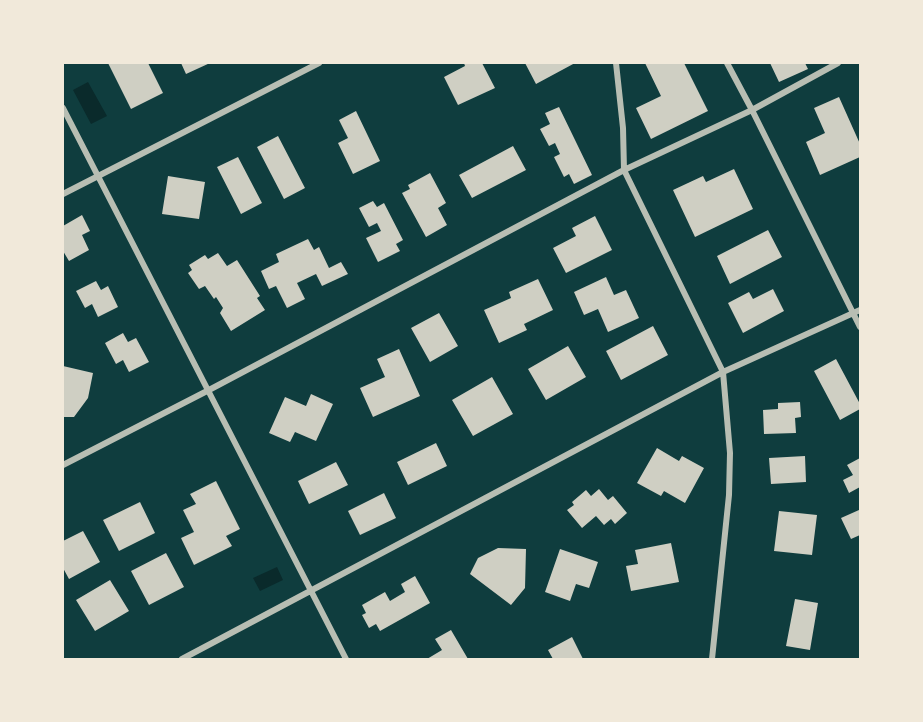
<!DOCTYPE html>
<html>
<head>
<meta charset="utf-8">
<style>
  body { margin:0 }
  #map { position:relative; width:923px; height:722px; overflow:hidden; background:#0f3d3e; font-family:"Noto Sans",sans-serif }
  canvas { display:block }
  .frame { position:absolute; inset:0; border:64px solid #f1e9da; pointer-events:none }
</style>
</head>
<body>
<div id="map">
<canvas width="923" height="722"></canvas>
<div class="frame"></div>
</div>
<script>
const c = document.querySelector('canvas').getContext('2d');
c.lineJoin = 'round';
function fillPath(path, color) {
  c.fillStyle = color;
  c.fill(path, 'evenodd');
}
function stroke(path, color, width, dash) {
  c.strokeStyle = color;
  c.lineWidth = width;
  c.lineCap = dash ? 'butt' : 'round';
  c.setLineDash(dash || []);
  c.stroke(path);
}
const water = new Path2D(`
  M 88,82 L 107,116 L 91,124 L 73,90 Z
  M 277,567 L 283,580 L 260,591 L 253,578 Z`);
const building = new Path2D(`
  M 108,63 L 148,63 L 163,93 L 131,109 Z
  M 181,63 L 210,63 L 186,74 Z
  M 464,63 L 482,63 L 495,88 L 458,105 L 444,77 L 465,66 Z
  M 525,63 L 575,63 L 536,84 Z
  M 645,63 L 684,63 L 708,111 L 651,139 L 636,108 L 661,96 Z
  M 770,63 L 805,63 L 808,69 L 779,82 Z
  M 839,97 L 860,144 L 860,157 L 820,175 L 806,142 L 825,133 L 814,108 Z
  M 559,107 L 592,175 L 574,184 L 569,174 L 564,177 L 554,157 L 560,154 L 555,143 L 549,146 L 540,129 L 550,124 L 545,113 Z
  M 356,111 L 380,161 L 353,174 L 338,143 L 348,138 L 339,120 Z
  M 278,136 L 305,188 L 284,199 L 257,147 Z
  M 513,146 L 526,170 L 472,198 L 459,175 Z
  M 238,157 L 262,203 L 241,214 L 217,167 Z
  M 734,169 L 753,209 L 695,237 L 673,190 L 703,176 L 706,182 Z
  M 430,173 L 446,203 L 438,208 L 447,225 L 426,237 L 402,193 L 410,189 L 408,185 Z
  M 168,176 L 205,182 L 199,219 L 162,214 Z
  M 373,201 L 377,207 L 384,203 L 403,240 L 396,244 L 400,251 L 378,262 L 366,238 L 381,231 L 377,223 L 369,227 L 359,208 Z
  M 82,215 L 90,231 L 82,235 L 89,250 L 69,261 L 63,251 L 63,226 Z
  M 595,216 L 612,250 L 566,273 L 553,248 L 576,236 L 572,228 Z
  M 768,230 L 782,257 L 730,284 L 717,256 Z
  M 308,239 L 314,250 L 319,247 L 329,268 L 341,262 L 348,274 L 322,286 L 316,274 L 297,283 L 305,299 L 287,308 L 276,286 L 269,289 L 261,271 L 279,262 L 276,254 Z
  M 218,253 L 227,266 L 237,260 L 260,296 L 257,298 L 265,310 L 231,331 L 220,313 L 223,308 L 216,297 L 214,299 L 205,286 L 199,289 L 188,273 L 192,270 L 189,265 L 205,255 L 208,259 Z
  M 606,277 L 614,295 L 626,290 L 639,318 L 608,332 L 598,309 L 584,315 L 574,292 Z
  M 538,279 L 553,310 L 524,324 L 527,330 L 499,343 L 484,310 L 511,298 L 509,292 Z
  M 96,281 L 101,290 L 108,286 L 118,307 L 98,317 L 92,304 L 85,308 L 76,291 Z
  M 773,289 L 784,311 L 743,333 L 728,303 L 749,292 L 753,299 Z
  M 439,313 L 458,346 L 430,362 L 411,328 Z
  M 653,326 L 668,355 L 621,380 L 606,351 Z
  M 123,333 L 128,342 L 136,338 L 149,362 L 129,372 L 123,360 L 116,364 L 105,343 Z
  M 568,346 L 586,377 L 546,400 L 528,369 Z
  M 399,349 L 420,396 L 373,417 L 360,388 L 385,377 L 377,359 Z
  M 836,359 L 860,404 L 860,409 L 840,420 L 814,371 Z
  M 63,366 L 93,373 L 88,398 L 74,417 L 63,417 Z
  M 492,377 L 513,414 L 473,436 L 452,400 Z
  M 311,394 L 333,404 L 316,441 L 295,432 L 290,442 L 269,433 L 285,397 L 306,406 Z
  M 800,402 L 801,417 L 795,418 L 796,433 L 764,434 L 763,410 L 778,409 L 778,403 Z
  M 436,443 L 447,466 L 408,485 L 397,462 Z
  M 657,448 L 679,461 L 682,456 L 704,468 L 685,503 L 664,491 L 661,496 L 637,483 Z
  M 805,456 L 806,482 L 771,484 L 769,458 Z
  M 860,458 L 860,487 L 849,493 L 843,480 L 853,475 L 847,465 Z
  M 336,462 L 348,485 L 309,504 L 298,481 Z
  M 216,481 L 240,529 L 226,536 L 232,546 L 194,565 L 181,538 L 194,532 L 183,510 L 196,504 L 190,494 Z
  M 599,489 L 608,500 L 613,496 L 627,513 L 615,524 L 611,519 L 604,525 L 596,516 L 582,528 L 567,510 L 574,505 L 572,502 L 586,490 L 591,496 Z
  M 384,493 L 396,518 L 360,535 L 348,511 Z
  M 140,502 L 155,533 L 119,551 L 103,520 Z
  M 859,510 L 860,535 L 851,539 L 841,518 Z
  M 779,511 L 817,515 L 812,555 L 774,551 Z
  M 83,531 L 100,562 L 69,579 L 63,568 L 63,541 Z
  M 671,543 L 679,582 L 631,591 L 626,566 L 638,564 L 635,550 Z
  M 498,548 L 526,549 L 525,588 L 511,605 L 470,574 L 478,558 Z
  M 560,549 L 598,562 L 589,588 L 576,584 L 570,601 L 545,592 Z
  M 166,553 L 184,587 L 149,605 L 131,571 Z
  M 415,576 L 430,603 L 380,631 L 376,624 L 369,628 L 362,615 L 366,613 L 362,605 L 385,592 L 390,601 L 405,592 L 401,584 Z
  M 110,580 L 129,611 L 95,631 L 76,600 Z
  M 795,599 L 818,603 L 810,650 L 786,646 Z
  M 451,630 L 468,659 L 427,659 L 442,650 L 435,639 Z
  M 572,637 L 583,659 L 553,659 L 548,650 Z`);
const minor = new Path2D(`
  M 616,63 L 623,128 L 624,170 L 723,372 L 730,453 L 729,495 L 712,659
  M 727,63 L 752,110 L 860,327
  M 63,108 L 346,659
  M 63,194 L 319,63
  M 63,465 L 209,390 L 624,170 L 752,110 L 838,63
  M 182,659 L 723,372 L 860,310`);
fillPath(water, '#0a2a2b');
fillPath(building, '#cfcfc3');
stroke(minor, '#b8beb3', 6);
</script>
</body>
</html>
